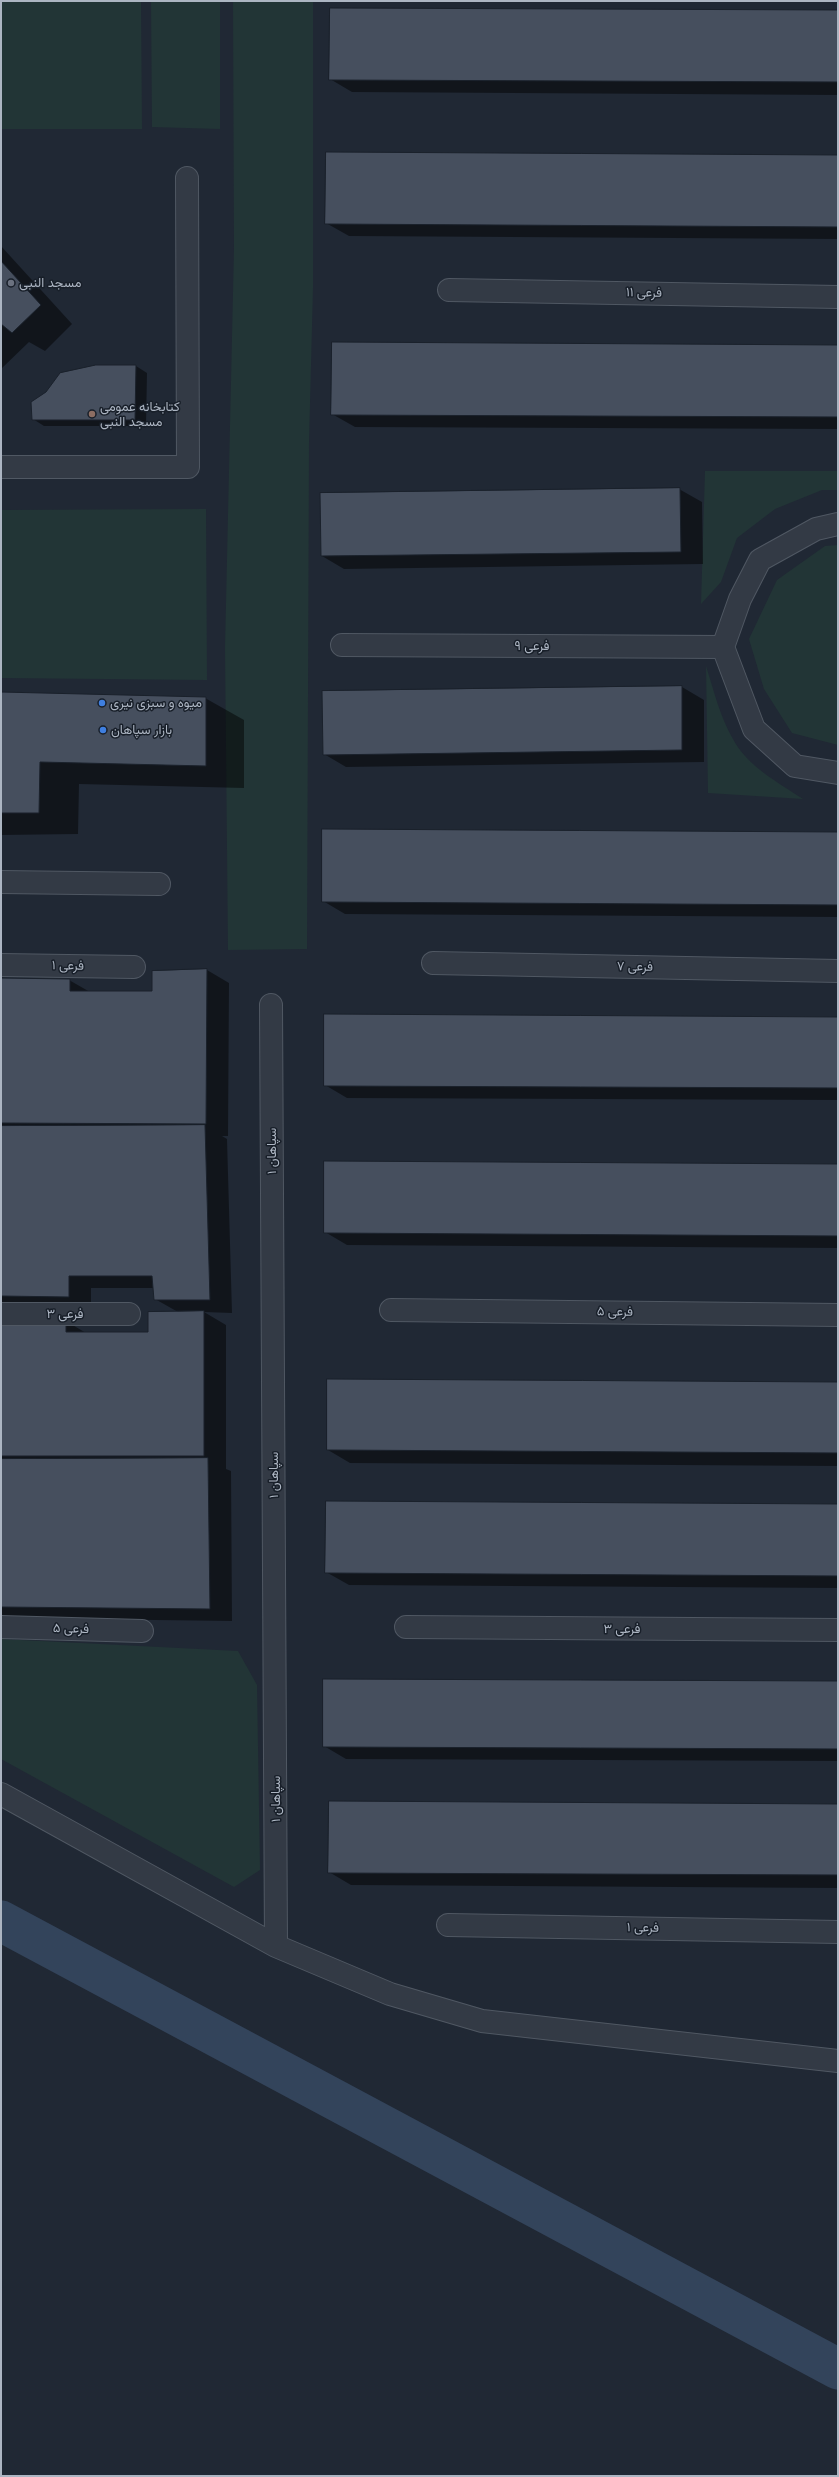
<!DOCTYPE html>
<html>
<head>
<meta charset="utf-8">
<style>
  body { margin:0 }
  #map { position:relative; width:839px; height:2477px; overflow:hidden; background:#202834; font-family:"Space Grotesk",sans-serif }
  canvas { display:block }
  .frame { position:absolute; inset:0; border:2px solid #acb5c2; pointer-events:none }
</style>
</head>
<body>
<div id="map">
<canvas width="839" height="2477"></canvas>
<div class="frame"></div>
</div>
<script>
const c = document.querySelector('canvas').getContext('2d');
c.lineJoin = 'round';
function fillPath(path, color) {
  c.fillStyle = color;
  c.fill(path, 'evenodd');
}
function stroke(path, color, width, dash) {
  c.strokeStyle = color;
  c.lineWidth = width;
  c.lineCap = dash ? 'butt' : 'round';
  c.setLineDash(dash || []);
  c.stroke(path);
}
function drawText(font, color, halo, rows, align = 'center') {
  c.font = font + ' "Space Grotesk",Vazirmatn,sans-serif';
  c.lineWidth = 3;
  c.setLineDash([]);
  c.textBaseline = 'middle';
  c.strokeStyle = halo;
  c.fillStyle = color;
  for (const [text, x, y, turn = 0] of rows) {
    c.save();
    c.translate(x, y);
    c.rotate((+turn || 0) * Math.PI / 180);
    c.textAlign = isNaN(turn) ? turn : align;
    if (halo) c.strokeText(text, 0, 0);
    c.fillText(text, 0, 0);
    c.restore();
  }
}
const green = new Path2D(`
  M 1,1 L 141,1 L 142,129 L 1,129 Z
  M 151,1 L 220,1 L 220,129 L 152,127 Z
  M 233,1 L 313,1 L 313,288 L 309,442 L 307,949 L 228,950 L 225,648 L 234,248 Z
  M 705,471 L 838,471 L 838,490 L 822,490 L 775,509 L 737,538 L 721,582 L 701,604 Z
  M 206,509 L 207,680 L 1,678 L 1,510 Z
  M 838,545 L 838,745 L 792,733 L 764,689 L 749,639 L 777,580 L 825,546 Z
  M 706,666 C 714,691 720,717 733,739 C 747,766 779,783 803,799 L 708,793 Z
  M 1,1639 L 238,1651 L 257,1685 L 260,1870 L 234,1887 L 1,1759 Z`);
const shadow = new Path2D(`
  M 838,11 L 838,95 L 352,92 L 330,79 Z
  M 838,156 L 838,239 L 349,236 L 326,223 Z
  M 1,246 L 72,324 L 45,351 L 29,342 L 1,369 Z
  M 838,346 L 838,429 L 355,427 L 332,414 Z
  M 96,366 L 136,366 L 147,373 L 146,426 L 44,426 L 33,419 L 47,393 Z
  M 679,489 L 702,502 L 703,564 L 344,569 L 322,556 Z
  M 682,687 L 704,700 L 704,762 L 346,767 L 324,754 Z
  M 1,693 L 205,698 L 244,720 L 244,788 L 79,784 L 78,834 L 1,835 Z
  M 838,833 L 838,917 L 345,914 L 323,901 Z
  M 207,970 L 229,983 L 228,1136 L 222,1136 L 227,1139 L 232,1313 L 204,1312 L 226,1325 L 226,1469 L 231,1471 L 232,1621 L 1,1618 L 1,1321 L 66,1321 L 86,1333 L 149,1333 L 178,1312 L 155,1299 L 154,1288 L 91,1288 L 91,1309 L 1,1308 L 1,979 L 69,980 L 90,992 L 153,992 Z
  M 838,1018 L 838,1100 L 347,1098 L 325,1085 Z
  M 838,1165 L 838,1248 L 347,1245 L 325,1232 Z
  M 838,1383 L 838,1466 L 350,1463 L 328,1450 Z
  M 838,1505 L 838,1588 L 349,1585 L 326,1572 Z
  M 838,1682 L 838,1761 L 346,1759 L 324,1746 Z
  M 838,1805 L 838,1888 L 351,1885 L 329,1872 Z`);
const canal = new Path2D(`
  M 1,1921 L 838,2369`);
const building = new Path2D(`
  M 330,8 L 838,10 L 838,82 L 329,80 Z
  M 326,152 L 838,155 L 838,227 L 325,224 Z
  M 1,261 L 41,305 L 12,333 L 1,324 Z
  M 332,342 L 838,345 L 838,417 L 331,415 Z
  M 96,365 L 136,365 L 135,420 L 32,420 L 31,402 L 46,392 L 60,373 Z
  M 680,488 L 681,552 L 321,556 L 320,493 Z
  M 682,686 L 682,750 L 323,755 L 322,691 Z
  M 1,692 L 206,697 L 206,766 L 40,762 L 39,813 L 1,813 Z
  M 322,829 L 838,832 L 838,905 L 322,902 Z
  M 207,969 L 206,1124 L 1,1123 L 1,978 L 70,979 L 70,991 L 152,991 L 152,971 Z
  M 324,1014 L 838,1017 L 838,1088 L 324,1086 Z
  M 205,1125 L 210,1300 L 154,1300 L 152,1276 L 69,1276 L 69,1297 L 1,1296 L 1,1126 Z
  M 324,1161 L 838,1164 L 838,1236 L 324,1233 Z
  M 204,1311 L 204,1456 L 1,1456 L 1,1320 L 66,1320 L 66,1332 L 148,1332 L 148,1312 Z
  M 327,1379 L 838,1382 L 838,1453 L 327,1450 Z
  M 208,1458 L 210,1609 L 1,1607 L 1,1459 Z
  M 326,1501 L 838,1504 L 838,1576 L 325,1573 Z
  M 323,1679 L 838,1681 L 838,1749 L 323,1747 Z
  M 329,1801 L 838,1804 L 838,1875 L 328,1873 Z`);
const minor = new Path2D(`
  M 449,290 L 838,297
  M 1,467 L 188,467 L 187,178
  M 838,524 L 816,529 L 760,560 L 740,599 L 723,647 L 754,729 L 795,766 L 838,773
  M 342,645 L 723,647
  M 1,882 L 159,884
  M 433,963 L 838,971
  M 1,965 L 134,967
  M 271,1005 L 276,1946
  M 391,1310 L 838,1315
  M 1,1314 L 129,1314
  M 1,1627 L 142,1631
  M 406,1627 L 838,1630
  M 1,1794 L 276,1946 L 390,1994 L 482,2021 L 838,2061
  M 448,1925 L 838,1932`);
const markers = [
  [11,283,4,"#6b7280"],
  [92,414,4,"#8d6e63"],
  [102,703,4,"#3f7fe0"],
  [103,730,4,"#3f7fe0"]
];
const poiNames = [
  ["مسجد النبی",19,283],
  ["کتابخانه عمومی",100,407],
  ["مسجد النبی",100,422],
  ["میوه و سبزی نیری",110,703],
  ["بازار سپاهان",111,730]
];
const streetNames = [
  ["فرعی ۱۱",644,293,1],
  ["فرعی ۹",532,646],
  ["فرعی ۱",68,966,1],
  ["فرعی ۷",635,967,1],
  ["سپاهان ۱",272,1151,-90],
  ["فرعی ۵",615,1312,1],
  ["فرعی ۳",65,1314],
  ["سپاهان ۱",274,1475,-90],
  ["فرعی ۵",71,1629,2],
  ["فرعی ۳",622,1629],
  ["سپاهان ۱",276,1799,-90],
  ["فرعی ۱",643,1928,1]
];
fillPath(green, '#223536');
fillPath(shadow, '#0007');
stroke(canal, '#33445b', 41);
fillPath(building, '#464f5e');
stroke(building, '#1a212b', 1);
stroke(minor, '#505863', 24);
stroke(minor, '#333a45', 22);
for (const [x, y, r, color] of markers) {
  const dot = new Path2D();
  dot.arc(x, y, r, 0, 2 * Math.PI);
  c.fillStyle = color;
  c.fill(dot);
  stroke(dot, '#181f29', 1.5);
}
drawText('13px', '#acb5c2', '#181f29', poiNames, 'left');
drawText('13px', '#acb5c2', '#181f29', streetNames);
</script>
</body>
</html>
